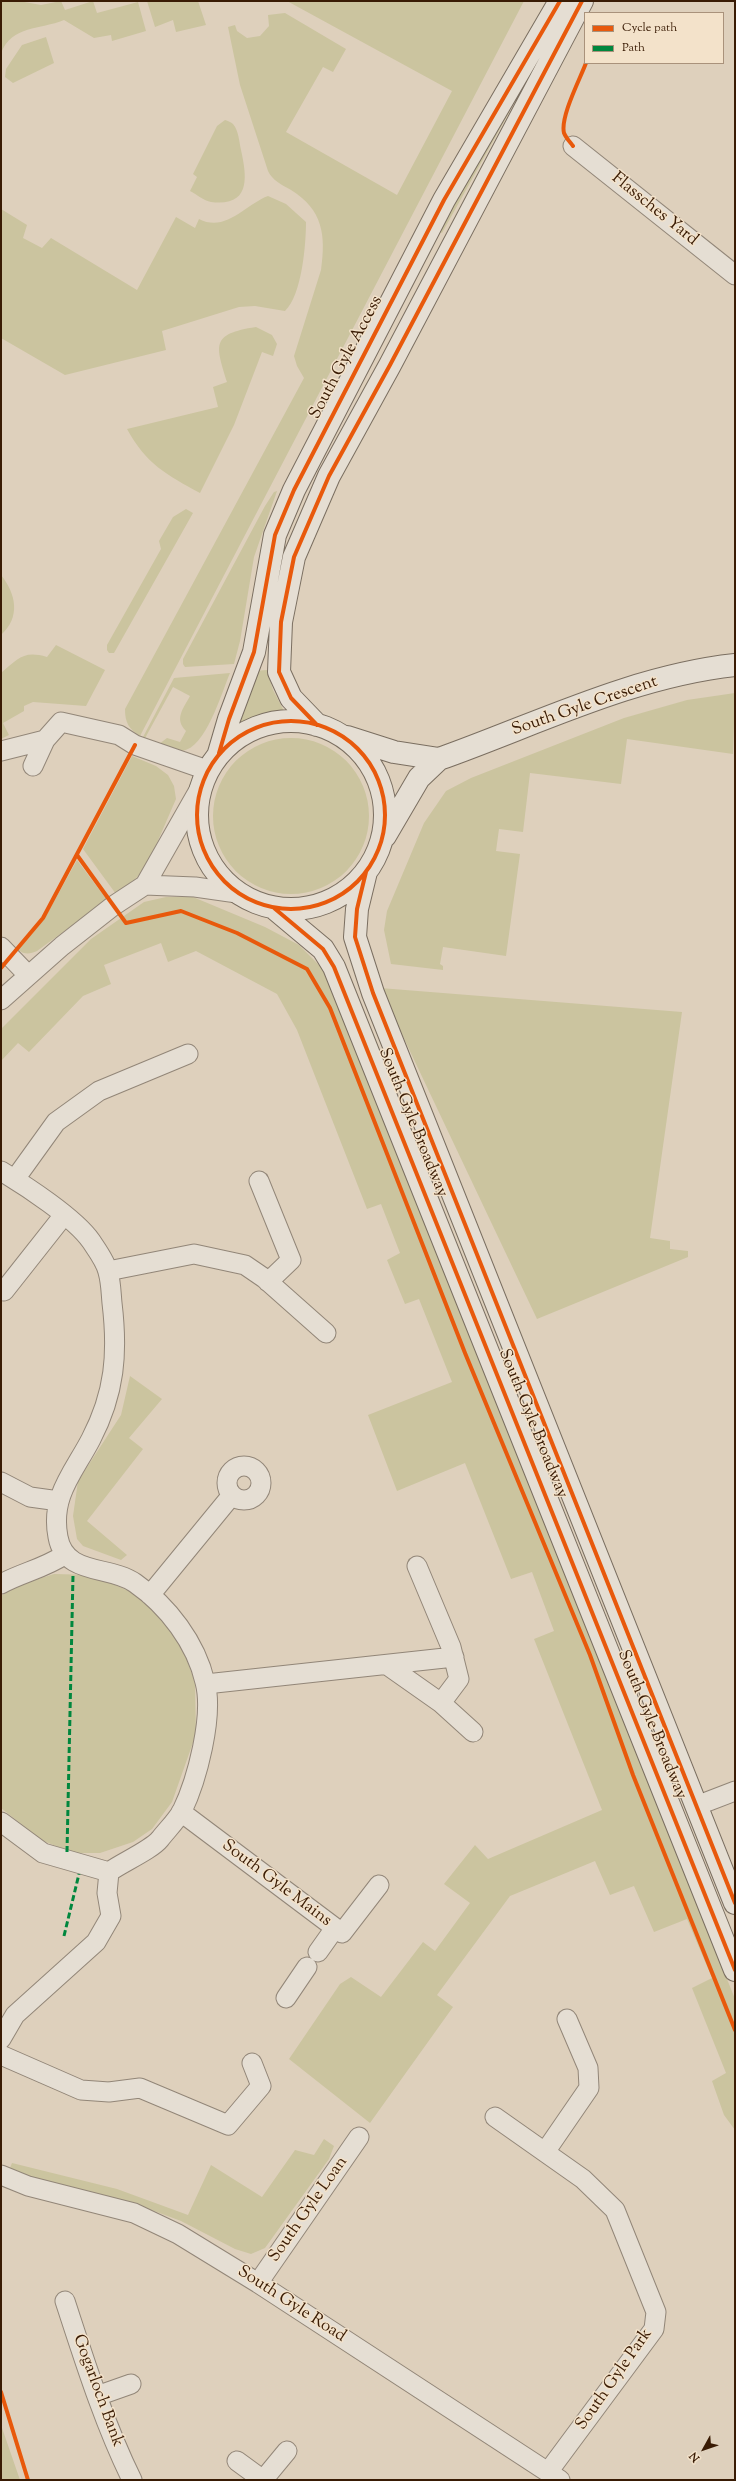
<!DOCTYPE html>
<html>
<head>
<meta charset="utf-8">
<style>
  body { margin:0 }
  #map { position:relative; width:736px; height:2481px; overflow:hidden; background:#ded0bc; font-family:"Sorts Mill Goudy",serif }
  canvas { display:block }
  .frame { position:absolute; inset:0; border:2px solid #391b04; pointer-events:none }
  .legend { position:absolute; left:584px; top:12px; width:140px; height:52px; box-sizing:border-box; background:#f3e2ca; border:1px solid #a9927b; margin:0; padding:5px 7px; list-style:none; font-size:12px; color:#391b04 }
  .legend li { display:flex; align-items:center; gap:8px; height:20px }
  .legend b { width:20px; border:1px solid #a9927b }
  .north { position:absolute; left:684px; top:2429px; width:40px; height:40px; -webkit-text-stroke:3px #f3e2ca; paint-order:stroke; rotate:230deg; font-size:11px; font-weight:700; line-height:16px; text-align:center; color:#391b04 }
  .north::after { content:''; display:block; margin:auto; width:14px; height:18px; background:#391b04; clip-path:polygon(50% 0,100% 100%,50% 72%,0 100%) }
</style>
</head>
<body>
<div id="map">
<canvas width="736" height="2481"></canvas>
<div class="frame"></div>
<ul class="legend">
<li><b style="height:5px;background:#e8590c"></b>Cycle path</li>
<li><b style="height:5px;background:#00873e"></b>Path</li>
</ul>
<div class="north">N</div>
</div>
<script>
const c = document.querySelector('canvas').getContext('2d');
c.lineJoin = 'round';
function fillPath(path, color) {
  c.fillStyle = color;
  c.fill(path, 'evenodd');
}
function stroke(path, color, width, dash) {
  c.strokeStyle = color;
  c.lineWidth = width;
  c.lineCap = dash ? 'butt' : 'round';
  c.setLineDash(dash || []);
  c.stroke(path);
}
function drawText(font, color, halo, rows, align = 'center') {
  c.font = font + ' "Sorts Mill Goudy",serif';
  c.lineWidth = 3;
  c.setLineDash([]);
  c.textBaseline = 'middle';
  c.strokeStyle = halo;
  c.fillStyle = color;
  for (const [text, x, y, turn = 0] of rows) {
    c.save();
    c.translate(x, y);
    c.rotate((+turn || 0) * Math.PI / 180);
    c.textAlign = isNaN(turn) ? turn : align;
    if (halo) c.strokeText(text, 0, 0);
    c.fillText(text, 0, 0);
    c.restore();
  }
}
const green = new Path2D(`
  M 1,1 L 19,1 L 41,5 L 61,1 L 65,10 L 93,1 L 97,13 L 138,2 L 146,31 L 112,41 L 111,35 L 94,38 L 64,20 C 40,30 12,25 1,53 Z
  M 147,1 L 198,1 L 206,25 L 176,32 L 173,20 L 155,27 Z
  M 287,1 L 524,1 L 140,736 C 129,729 125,723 125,709 L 304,378 L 297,366 L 294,356 L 321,270 C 326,235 323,210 291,190 C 282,185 272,180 268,171 L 240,85 L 228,27 L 235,25 L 237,31 L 247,38 L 260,36 L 269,26 L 268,15 L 285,13 L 346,49 L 333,72 L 323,67 L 286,132 L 397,195 L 452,91 Z
  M 46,37 L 54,63 L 17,81 L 13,83 L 5,77 L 6,69 L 22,45 Z
  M 504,109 L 510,111 L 442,233 L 438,231 Z
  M 225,120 C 228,121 231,122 233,124 C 239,131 239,142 241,150 C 247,177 251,207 211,202 C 204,201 196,194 190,191 L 197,177 L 193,174 L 217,126 Z
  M 268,196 L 286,204 L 306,222 C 306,244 302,295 285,311 L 255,306 L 239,307 L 162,331 L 166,350 L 65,375 L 1,338 L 1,209 L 27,225 L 23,238 L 42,248 L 51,238 L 137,290 L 176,217 L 195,228 L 199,219 C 226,233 246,204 268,196 Z
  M 256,327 L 272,335 L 277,344 L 273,356 L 262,352 L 234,425 L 200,493 C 167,475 146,464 127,429 L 218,407 L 213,387 L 227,382 C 216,345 210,334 256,327 Z
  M 277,491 L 254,557 L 240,641 L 234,664 L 185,667 L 183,664 L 183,659 L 265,506 L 274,492 Z
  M 186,509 L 193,513 L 114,653 L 109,653 L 107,650 L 107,645 L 161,549 L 159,541 L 173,517 Z
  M 1,575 C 16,594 21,617 1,635 Z
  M 56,645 L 105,670 L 86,706 L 33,702 L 24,706 L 24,711 L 3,723 L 9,735 L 1,739 L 1,673 C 18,659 23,650 47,657 Z
  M 267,670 L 273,690 L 284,711 L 254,719 L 236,727 L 254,671 Z
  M 230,673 C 221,694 206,748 182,751 C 174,752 166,747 159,744 L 167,738 L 180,742 L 186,731 C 174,719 183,709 190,696 L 173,687 L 144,740 L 142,739 L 174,678 Z
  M 735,693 L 733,754 L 627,739 L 621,784 L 530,773 L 523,832 L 499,829 L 496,851 L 520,854 L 506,956 L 443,947 L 440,964 L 443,966 L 443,970 L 391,964 L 384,930 L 387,911 L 424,823 L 446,791 L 471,778 L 624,718 L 687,700 Z
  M213 816a78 78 0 1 1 156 0a78 78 0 1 1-156 0Z
  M 132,756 L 156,766 L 168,775 L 174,786 L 176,799 L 147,866 L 130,885 L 116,894 L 83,849 Z
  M 77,860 L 107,900 L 37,951 C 30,954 25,955 18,950 L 46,916 Z
  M 166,897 L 193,897 L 265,927 L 299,945 L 322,968 L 735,1999 L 735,2130 L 724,2115 L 712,2081 L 726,2073 L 692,1988 L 712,1978 L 687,1919 L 654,1932 L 634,1886 L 610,1895 L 595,1861 L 510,1896 L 437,1995 L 453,2007 L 370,2123 L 289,2059 L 340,1984 L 351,1977 L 381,1997 L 423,1942 L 435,1951 L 470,1903 L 444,1884 L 475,1845 L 488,1859 L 602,1810 L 534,1639 L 554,1631 L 532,1572 L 511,1579 L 465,1463 L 397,1491 L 368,1415 L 452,1382 L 419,1299 L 405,1304 L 387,1260 L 400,1253 L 381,1204 L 367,1209 L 297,1030 L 277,994 L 196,951 L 168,962 L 161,943 L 104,965 L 111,984 L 83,996 L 29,1052 L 18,1043 L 1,1061 L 1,1029 L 91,939 L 144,902 Z
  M 380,988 L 682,1012 L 650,1238 L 670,1241 L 670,1249 L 688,1251 L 688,1257 L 537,1319 Z
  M 130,1376 L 162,1399 L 129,1438 L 143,1449 L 87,1521 L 127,1555 L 121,1560 L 83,1546 L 77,1539 L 73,1516 L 78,1481 L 121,1415 Z
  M 54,1574 L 92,1575 L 131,1592 L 156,1611 L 182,1646 L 195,1683 L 196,1734 L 172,1802 L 152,1829 L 133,1842 L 100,1853 L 73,1853 L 41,1840 L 1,1808 L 1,1596 L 19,1585 Z
  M 324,2139 L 334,2146 L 329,2159 L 265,2248 L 251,2254 L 235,2249 L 181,2221 L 138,2205 L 30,2177 L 10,2168 L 12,2163 L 117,2189 L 188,2215 L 211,2165 L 262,2197 L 295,2150 L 314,2155 Z
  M 1,2425 L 20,2480 L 1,2480 Z`);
const street = new Path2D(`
  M 573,146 L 735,275
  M 1,751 L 45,740 L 61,722 L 119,735 L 135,745 L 207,770
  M 33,766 L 45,740
  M 145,885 L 195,887 L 237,893
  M 1,947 L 28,975
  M 1,1000 L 62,946 L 113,906 L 145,885 L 199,790
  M 1,1171 C 26,1186 75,1218 91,1241 C 97,1250 106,1262 108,1272 C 111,1282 111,1293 112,1303 C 118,1353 115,1393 91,1439 C 74,1472 50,1496 58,1537 C 65,1576 109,1565 135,1583 C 168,1606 196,1643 205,1682 C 214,1716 197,1780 182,1811 C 177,1820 167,1830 160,1839 C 151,1850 123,1862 109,1872 L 107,1893 L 111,1916 L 96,1942 L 15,2015 L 1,2039
  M 15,1179 L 56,1122 L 99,1091 L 188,1054
  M 259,1181 L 291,1260 L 268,1282
  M 108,1271 L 194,1254 L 245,1265 L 264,1278 L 326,1333
  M 1,1289 L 4,1291 L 64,1215
  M227 1483a17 17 0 1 1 34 0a17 17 0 1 1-34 0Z
  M 1,1482 L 30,1497 L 59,1501
  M 417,1566 L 451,1647 L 459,1679 L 441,1703 L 473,1732
  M 1,1584 C 21,1573 45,1568 64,1555
  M 150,1595 L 232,1495
  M 387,1665 L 441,1703
  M 206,1684 L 454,1657
  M 696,1806 L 735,1791
  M 181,1812 L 342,1933 L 379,1885
  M 1,1822 L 43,1853 L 109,1872
  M 318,1952 L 335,1928
  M 286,1998 L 307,1967
  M 1,2055 L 81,2090 L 109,2092 L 140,2088 L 228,2125 L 261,2086 L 252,2063
  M 495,2117 L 583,2179 L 615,2210 L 656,2312 L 654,2329 L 548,2472
  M 545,2152 L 589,2088 L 588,2068 L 567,2019
  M 1,2175 L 28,2186 L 134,2213 L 178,2234 L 258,2283 L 560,2480
  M 258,2283 L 359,2137
  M 65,2301 C 85,2362 104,2423 132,2480
  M 97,2396 L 131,2384
  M 237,2461 L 263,2480
  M 263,2480 L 287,2451`);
const secondary = new Path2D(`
  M197 815a94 94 0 1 1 188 0a94 94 0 1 1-188 0Z
  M 317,725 L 291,698 L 279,672 L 281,622 L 294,557 L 329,476 L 390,365 L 582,1
  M 347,737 L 394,752 L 439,759
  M 219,753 L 229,719 L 254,652 L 275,535 L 294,490 L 444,200 L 560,1
  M 385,836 L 419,778 L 439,759 C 535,725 632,676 735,665
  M 366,872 L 357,909 L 355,937 L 373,993 L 735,1903
  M 274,908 L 323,949 L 334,967 L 735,1970`);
const quiet = new Path2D(`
  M 67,1852 L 73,1575
  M 64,1936 L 79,1874`);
const cycleway = new Path2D(`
  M 573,146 C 570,142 566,138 564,133 C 560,117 580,79 586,63
  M197 815a94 94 0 1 1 188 0a94 94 0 1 1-188 0Z
  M 317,725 L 291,698 L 279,672 L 281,622 L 294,557 L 329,476 L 390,365 L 582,1
  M 219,753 L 229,719 L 254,652 L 275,535 L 294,490 L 444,200 L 560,1
  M 77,855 L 126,923 L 181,911 L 237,933 L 307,969 L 330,1008 L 465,1353 L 590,1655 L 633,1775 L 735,2030
  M 366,872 L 357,909 L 355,937 L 373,993 L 735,1903
  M 274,908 L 323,949 L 334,967 L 735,1970
  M 1,968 L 43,918 L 135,745
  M 1,2392 L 28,2480`);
const streetNames = [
  ["Flassches Yard",654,210,39],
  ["South Gyle Access",347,358,-62],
  ["South Gyle Crescent",585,707,-19],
  ["South Gyle Broadway",412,1123,68],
  ["South Gyle Broadway",532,1424,68],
  ["South Gyle Broadway",651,1725,68],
  ["South Gyle Mains",276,1884,37],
  ["South Gyle Loan",309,2210,-55],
  ["South Gyle Road",291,2305,33],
  ["South Gyle Park",615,2380,-55],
  ["Gogarloch Bank",97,2391,70]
];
fillPath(green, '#cbc49f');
stroke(street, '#928678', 21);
stroke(secondary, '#7a6e60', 24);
stroke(street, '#e5ded3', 19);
stroke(secondary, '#e5ded3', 22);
stroke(quiet, '#00873e', 3, [6, 3]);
stroke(cycleway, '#e8590c', 4);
drawText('17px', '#391b04', '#f3e2ca', streetNames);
</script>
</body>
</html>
